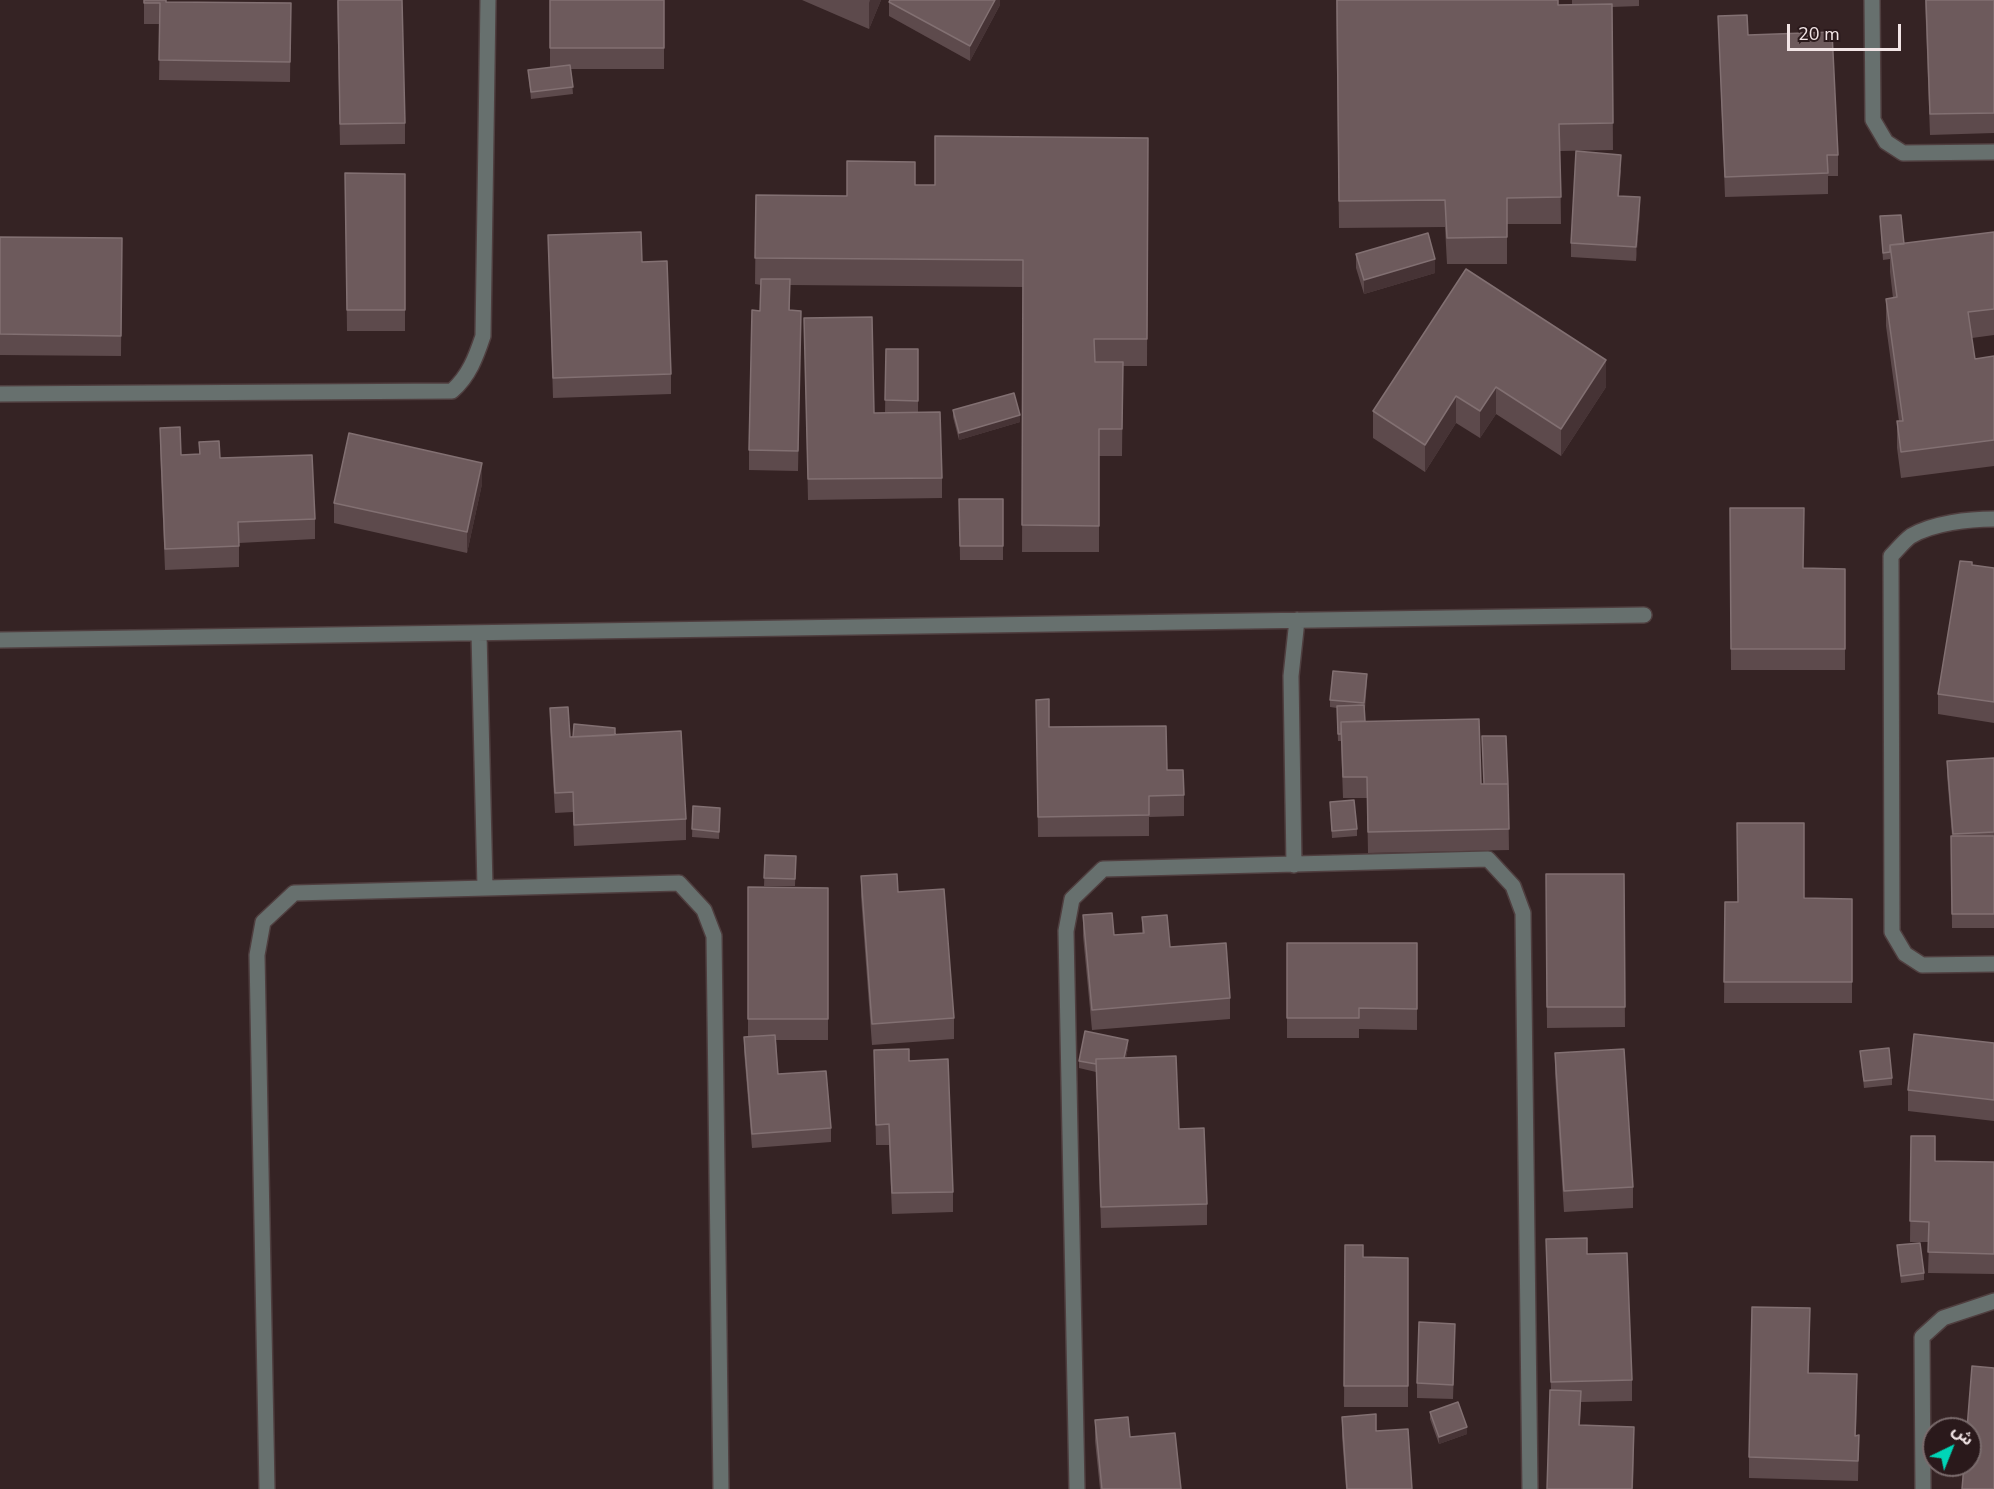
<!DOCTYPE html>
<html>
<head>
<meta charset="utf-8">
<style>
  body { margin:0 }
  #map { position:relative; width:1994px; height:1489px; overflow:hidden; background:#352324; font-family:"Nunito Sans","Noto Sans Arabic",sans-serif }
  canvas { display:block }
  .north { position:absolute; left:1922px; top:1417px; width:60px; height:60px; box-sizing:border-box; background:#2a191b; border:2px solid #7a6b6c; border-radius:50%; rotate:43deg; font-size:16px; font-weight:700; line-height:24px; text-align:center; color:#f2e5e6 }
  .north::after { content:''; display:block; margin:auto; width:21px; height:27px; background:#00d5b7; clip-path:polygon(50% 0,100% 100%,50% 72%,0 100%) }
  .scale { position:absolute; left:1787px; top:24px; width:114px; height:27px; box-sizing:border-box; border:3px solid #f2e5e6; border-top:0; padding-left:8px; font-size:18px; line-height:21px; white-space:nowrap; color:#f2e5e6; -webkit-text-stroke:4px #2a191b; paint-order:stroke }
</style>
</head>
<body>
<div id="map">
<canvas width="1994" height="1489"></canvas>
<div class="north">ش</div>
<div class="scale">20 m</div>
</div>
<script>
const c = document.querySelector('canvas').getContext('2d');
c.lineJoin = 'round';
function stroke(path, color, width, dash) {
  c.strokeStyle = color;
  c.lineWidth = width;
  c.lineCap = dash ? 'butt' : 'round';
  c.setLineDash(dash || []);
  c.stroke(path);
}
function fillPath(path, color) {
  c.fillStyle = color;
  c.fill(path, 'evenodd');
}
const minor = new Path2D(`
  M 1872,0 L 1873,120 L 1886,142 L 1903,153 L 1994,152
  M 0,394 L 452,391 C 469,376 476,357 483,336 L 488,0
  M 1994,519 C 1969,519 1933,523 1911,536 C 1904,541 1897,550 1891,556 L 1892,932 L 1905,954 L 1922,965 L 1994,964
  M 479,633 L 485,887
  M 0,640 L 1644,615
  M 1294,865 L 1291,676 L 1297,620
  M 267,1489 L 257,955 L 263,922 L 294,893 L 679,883 L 704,910 L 714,936 L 721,1489
  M 1077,1489 L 1066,931 L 1072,899 L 1103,869 L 1488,859 L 1513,886 L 1523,913 L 1530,1489
  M 1923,1489 L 1922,1337 L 1943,1318 L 1994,1301`);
const wall = new Path2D(`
  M 144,0 L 166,2 L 291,3 L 290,82 L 159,80 L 160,24 L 144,24 Z
  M 337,0 L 405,123 L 405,144 L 340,145 Z
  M 550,0 L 664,0 L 664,69 L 571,69 L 573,94 L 531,99 L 528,70 L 550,68 Z
  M 802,0 L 881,0 L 869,29 Z
  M 1000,0 L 1000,5 L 970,61 L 889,16 L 889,2 Z
  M 1336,0 L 1558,5 L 1572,4 L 1572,0 L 1639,0 L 1639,6 L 1612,7 L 1613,150 L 1560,151 L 1561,224 L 1507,224 L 1507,264 L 1447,264 L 1445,227 L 1339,228 Z
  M 1925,0 L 1994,0 L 1994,133 L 1930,135 Z
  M 1718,16 L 1748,35 L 1838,155 L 1838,176 L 1828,176 L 1828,194 L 1725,197 Z
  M 1148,138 L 1147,366 L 1123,366 L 1122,456 L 1099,456 L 1099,552 L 1022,552 L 1023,287 L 790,285 L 790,310 L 801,311 L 798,471 L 749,470 L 749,450 L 760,311 L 761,285 L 755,284 L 756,195 L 847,196 L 915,185 L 935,185 Z
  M 1621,169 L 1619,196 L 1640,212 L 1636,261 L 1571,257 L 1571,243 Z
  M 345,173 L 405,174 L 405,331 L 347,331 Z
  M 1880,216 L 1904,244 L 1994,232 L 1994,335 L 1972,338 L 1975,359 L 1994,356 L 1994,466 L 1901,478 L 1897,448 L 1897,421 L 1899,421 L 1886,326 L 1886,299 L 1893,298 L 1890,272 L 1890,259 L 1883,260 Z
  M 548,235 L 642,262 L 671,374 L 671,394 L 553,398 Z
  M 0,237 L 122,238 L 121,356 L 0,355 Z
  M 1356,254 L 1435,273 L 1364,294 L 1356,268 Z
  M 1466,269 L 1606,387 L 1561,456 L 1496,414 L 1480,438 L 1456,423 L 1425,472 L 1373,438 L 1373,411 Z
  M 804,318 L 874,413 L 885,413 L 886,349 L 918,349 L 918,413 L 942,478 L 942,498 L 808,500 Z
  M 953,410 L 1020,422 L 959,440 L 953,417 Z
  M 160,428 L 181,455 L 199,454 L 199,442 L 220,458 L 315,519 L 315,539 L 239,543 L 239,567 L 165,570 L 160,449 Z
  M 482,484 L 467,553 L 334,523 L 334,503 Z
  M 959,499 L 1003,499 L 1003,560 L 960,560 Z
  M 1730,508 L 1803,568 L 1845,569 L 1845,670 L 1731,670 Z
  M 1972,565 L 1994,568 L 1994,723 L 1938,714 L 1938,694 Z
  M 1367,681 L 1365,709 L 1365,721 L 1481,784 L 1508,784 L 1509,850 L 1368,853 L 1367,798 L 1343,798 L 1341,741 L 1338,741 L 1337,708 L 1330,707 L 1330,700 Z
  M 1036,700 L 1049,727 L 1167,770 L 1184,795 L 1184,816 L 1149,817 L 1149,836 L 1038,837 Z
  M 550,708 L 570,737 L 615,735 L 686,819 L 686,840 L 574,846 L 573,812 L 555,813 L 550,729 Z
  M 1994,758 L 1994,928 L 1952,928 L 1951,836 L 1952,836 L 1947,775 L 1947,761 Z
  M 1330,802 L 1357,829 L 1357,836 L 1332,838 Z
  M 693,806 L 720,816 L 719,839 L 692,837 Z
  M 765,855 L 796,856 L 795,886 L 764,886 Z
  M 1546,874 L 1624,874 L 1625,1027 L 1547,1028 Z
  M 861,876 L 898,892 L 954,1018 L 954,1039 L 872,1045 L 861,897 Z
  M 748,887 L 828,888 L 828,1040 L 776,1040 L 778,1074 L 831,1128 L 831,1142 L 752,1148 L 744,1051 L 744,1037 L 748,1037 Z
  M 1804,898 L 1852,899 L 1852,1003 L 1724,1003 L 1725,902 L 1737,902 Z
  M 1083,915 L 1114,935 L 1142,933 L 1142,917 L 1170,947 L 1230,998 L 1230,1019 L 1092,1030 L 1083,936 Z
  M 1287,943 L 1417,943 L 1417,1030 L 1359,1029 L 1359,1038 L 1287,1038 Z
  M 1994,1043 L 1994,1121 L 1908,1111 L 1908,1090 Z
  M 1128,1047 L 1126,1058 L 1179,1129 L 1207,1204 L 1207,1225 L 1101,1228 L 1096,1072 L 1079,1068 L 1079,1061 Z
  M 874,1050 L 909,1061 L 953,1192 L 953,1212 L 892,1214 L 889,1145 L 876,1145 Z
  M 1860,1051 L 1892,1078 L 1892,1085 L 1864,1088 Z
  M 1555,1053 L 1633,1187 L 1633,1208 L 1564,1212 L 1555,1074 Z
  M 1911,1136 L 1935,1161 L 1994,1162 L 1994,1274 L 1928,1273 L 1929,1242 L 1910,1242 Z
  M 1546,1239 L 1587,1254 L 1632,1380 L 1632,1401 L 1581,1402 L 1580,1425 L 1634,1447 L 1633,1489 L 1551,1390 Z
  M 1345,1245 L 1363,1257 L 1408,1258 L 1408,1407 L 1344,1407 Z
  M 1897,1245 L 1924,1273 L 1924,1280 L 1901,1283 L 1897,1252 Z
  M 1810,1329 L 1809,1373 L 1857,1395 L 1856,1436 L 1859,1435 L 1858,1481 L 1749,1478 L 1749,1457 Z
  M 1455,1338 L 1453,1399 L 1417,1398 L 1417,1383 Z
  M 1430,1412 L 1467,1434 L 1439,1444 L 1430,1419 Z
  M 1342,1417 L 1376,1431 L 1412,1489 L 1346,1489 L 1342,1437 Z
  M 1095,1420 L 1130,1437 L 1181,1489 L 1100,1489 L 1095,1441 Z`);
const shadedWall = new Path2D(`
  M 870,0 L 881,0 L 869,29 L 869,3 Z
  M 995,0 L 1000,0 L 1000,5 L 970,61 L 970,46 Z
  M 1640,197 L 1640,212 L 1636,261 L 1636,247 Z
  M 1435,259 L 1435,273 L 1364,294 L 1364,280 Z
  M 1606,360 L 1606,387 L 1561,456 L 1561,429 Z
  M 1496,387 L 1496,414 L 1480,438 L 1480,411 Z
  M 1456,396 L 1456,423 L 1425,472 L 1425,445 Z
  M 1020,415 L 1020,422 L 959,440 L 959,433 Z
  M 482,463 L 482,484 L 467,553 L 467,532 Z
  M 1128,1040 L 1128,1047 L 1122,1077 L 1122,1070 Z
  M 1467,1427 L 1467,1434 L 1439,1444 L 1439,1437 Z`);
const building = new Path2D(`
  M 144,0 L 166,0 L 166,2 L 291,3 L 290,62 L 159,60 L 160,3 L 144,3 Z
  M 338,0 L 402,0 L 405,123 L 340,124 Z
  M 550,0 L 664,0 L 664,48 L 550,48 Z
  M 890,0 L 995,0 L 970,46 L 889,2 Z
  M 1337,0 L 1558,0 L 1558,5 L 1612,4 L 1613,123 L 1559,124 L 1561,197 L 1507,198 L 1507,237 L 1447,238 L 1445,200 L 1339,201 Z
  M 1926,0 L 1994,0 L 1994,113 L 1930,114 Z
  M 1747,15 L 1748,35 L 1832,32 L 1838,155 L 1827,155 L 1828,173 L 1725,177 L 1718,16 Z
  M 570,65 L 573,87 L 531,92 L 528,70 Z
  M 935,136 L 1148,138 L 1147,339 L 1094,339 L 1095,362 L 1123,362 L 1122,429 L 1099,429 L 1099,526 L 1022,525 L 1023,260 L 755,258 L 756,195 L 847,196 L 847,161 L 915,162 L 915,185 L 935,185 Z
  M 1576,151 L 1621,155 L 1618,196 L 1640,197 L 1636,247 L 1571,243 Z
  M 345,173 L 405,174 L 405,310 L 347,310 Z
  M 1901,215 L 1904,244 L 1890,245 L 1890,252 L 1883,253 L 1880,216 Z
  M 641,232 L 642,262 L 667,261 L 671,374 L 553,378 L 548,235 Z
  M 1994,232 L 1994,309 L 1968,312 L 1975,359 L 1994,356 L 1994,440 L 1901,452 L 1897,421 L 1903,421 L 1886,299 L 1897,297 L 1890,245 Z
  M 1428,233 L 1435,259 L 1364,280 L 1356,254 Z
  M 0,237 L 122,238 L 121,336 L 0,334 Z
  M 1466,269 L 1606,360 L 1561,429 L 1496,387 L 1480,411 L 1456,396 L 1425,445 L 1373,411 Z
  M 761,279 L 790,279 L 789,310 L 801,311 L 798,451 L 749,450 L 752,310 L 760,311 Z
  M 872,317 L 874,413 L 940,412 L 942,478 L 808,479 L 804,318 Z
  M 886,349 L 918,349 L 918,401 L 885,400 Z
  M 1014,393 L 1020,415 L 959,433 L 953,410 Z
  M 180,427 L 181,455 L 200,454 L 199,442 L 219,441 L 220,458 L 312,455 L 315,519 L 238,522 L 239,546 L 165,549 L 160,428 Z
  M 349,433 L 482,463 L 467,532 L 334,503 Z
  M 959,499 L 1003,499 L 1003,546 L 960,546 Z
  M 1730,508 L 1804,508 L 1803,568 L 1845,569 L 1845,649 L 1731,649 Z
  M 1960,561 L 1972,562 L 1972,565 L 1994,568 L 1994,702 L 1938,694 Z
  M 1333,671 L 1367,674 L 1364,703 L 1330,700 Z
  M 1049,699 L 1049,727 L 1166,726 L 1167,770 L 1183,770 L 1184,795 L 1149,796 L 1149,815 L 1038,817 L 1036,700 Z
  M 1364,705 L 1365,721 L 1341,722 L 1341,734 L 1338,734 L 1337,706 Z
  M 568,707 L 570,737 L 681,731 L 686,819 L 574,825 L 573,792 L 555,793 L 550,708 Z
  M 1479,719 L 1481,784 L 1508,784 L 1509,829 L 1368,832 L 1367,777 L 1343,777 L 1341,722 Z
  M 574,724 L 615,728 L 615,735 L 573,737 Z
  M 1482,736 L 1506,736 L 1508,784 L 1484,784 Z
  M 1994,758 L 1994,832 L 1953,834 L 1947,761 Z
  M 1354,800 L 1357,829 L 1332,831 L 1330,802 Z
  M 693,806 L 720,808 L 719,832 L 692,829 Z
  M 1737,823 L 1804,823 L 1804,898 L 1852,899 L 1852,982 L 1724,982 L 1725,902 L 1738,902 Z
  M 1951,836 L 1994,836 L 1994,914 L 1952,914 Z
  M 765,855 L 796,856 L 795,879 L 764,878 Z
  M 897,874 L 898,892 L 944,889 L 954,1018 L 872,1024 L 861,876 Z
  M 1546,874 L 1624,874 L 1625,1007 L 1547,1007 Z
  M 748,887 L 828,888 L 828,1019 L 748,1019 Z
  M 1112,913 L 1114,935 L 1144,933 L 1142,917 L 1167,915 L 1170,947 L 1226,943 L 1230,998 L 1092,1010 L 1083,915 Z
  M 1287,943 L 1417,943 L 1417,1009 L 1359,1008 L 1359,1018 L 1287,1018 Z
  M 1085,1031 L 1128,1040 L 1124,1058 L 1096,1059 L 1096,1064 L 1079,1061 Z
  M 1914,1034 L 1994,1043 L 1994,1100 L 1908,1090 Z
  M 775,1035 L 778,1074 L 826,1071 L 831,1128 L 752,1134 L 744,1037 Z
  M 1889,1048 L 1892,1078 L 1864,1081 L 1860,1051 Z
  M 909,1049 L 909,1061 L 948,1059 L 953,1192 L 892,1193 L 889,1124 L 876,1125 L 874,1050 Z
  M 1624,1049 L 1633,1187 L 1564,1191 L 1555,1053 Z
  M 1176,1056 L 1179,1129 L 1204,1128 L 1207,1204 L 1101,1207 L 1096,1059 Z
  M 1911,1136 L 1935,1136 L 1935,1161 L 1994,1162 L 1994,1254 L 1928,1252 L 1929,1222 L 1910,1221 Z
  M 1587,1238 L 1587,1254 L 1627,1253 L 1632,1380 L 1551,1382 L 1546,1239 Z
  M 1920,1243 L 1924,1273 L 1901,1276 L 1897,1245 Z
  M 1345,1245 L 1363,1245 L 1363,1257 L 1408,1258 L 1408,1386 L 1344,1386 Z
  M 1752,1307 L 1810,1308 L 1808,1373 L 1857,1374 L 1855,1436 L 1859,1435 L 1858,1461 L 1749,1457 Z
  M 1419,1322 L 1455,1324 L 1453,1385 L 1417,1383 Z
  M 1972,1366 L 1994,1368 L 1994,1489 L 1962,1489 L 1964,1465 L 1970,1465 L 1970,1429 L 1967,1429 Z
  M 1550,1390 L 1581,1391 L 1579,1425 L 1634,1427 L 1632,1489 L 1547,1489 Z
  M 1458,1402 L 1467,1427 L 1439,1437 L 1430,1412 Z
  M 1376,1414 L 1376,1431 L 1408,1429 L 1412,1489 L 1347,1489 L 1342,1417 Z
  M 1128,1417 L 1130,1437 L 1175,1433 L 1181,1489 L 1102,1489 L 1095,1420 Z`);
stroke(minor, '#4f3e3f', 18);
stroke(minor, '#67706e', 15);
fillPath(wall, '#5d4a4c');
fillPath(shadedWall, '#463335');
fillPath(building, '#6d5a5c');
stroke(building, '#827072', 1.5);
</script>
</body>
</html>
